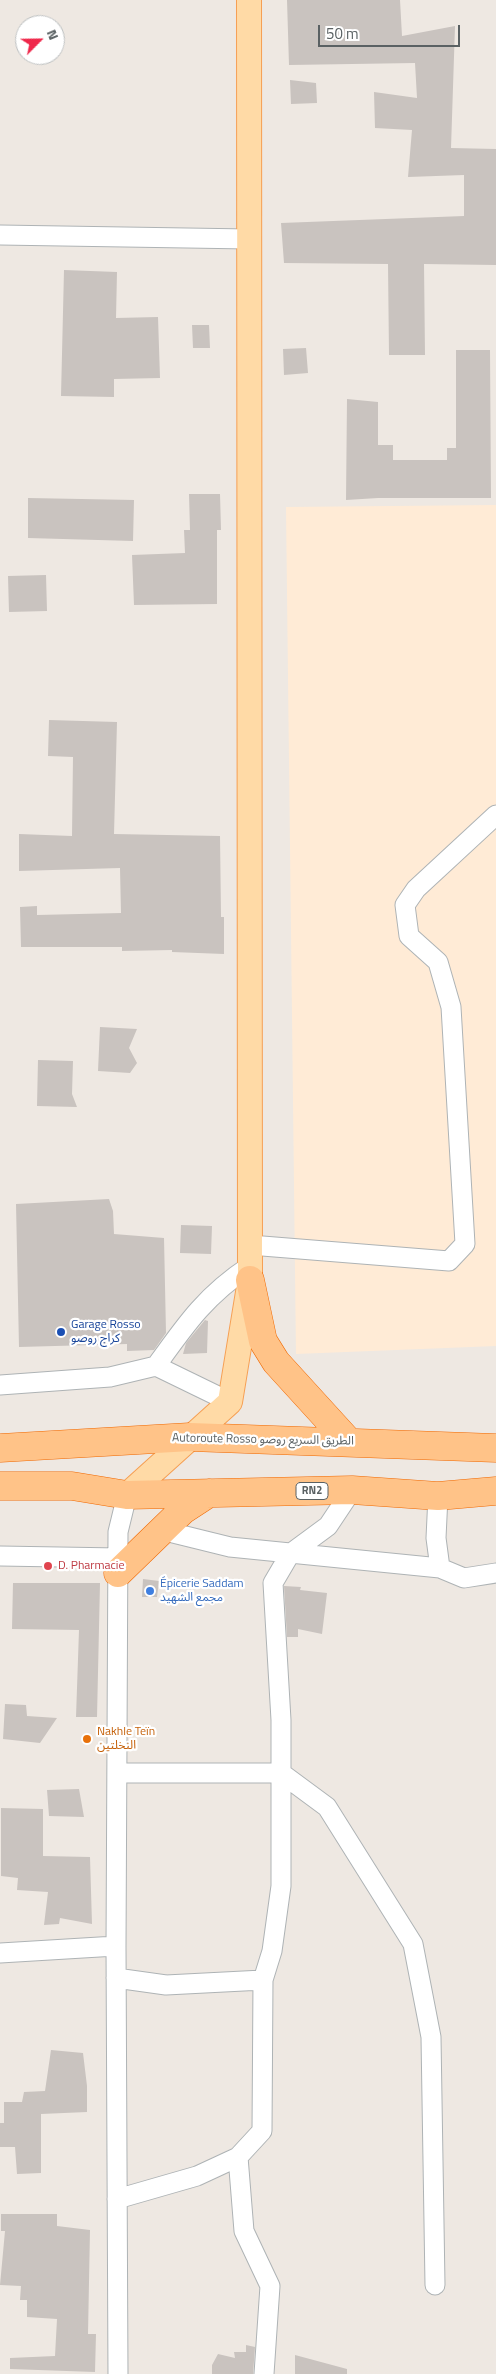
<!DOCTYPE html>
<html>
<head>
<meta charset="utf-8">
<style>
  body { margin:0 }
  #map { position:relative; width:496px; height:2374px; overflow:hidden; background:#eee8e2; font-family:"Titillium Web",sans-serif }
  canvas { display:block }
  .north { position:absolute; left:15px; top:15px; width:50px; height:50px; box-sizing:border-box; background:#fff; border:1px solid #bdc0c1; border-radius:50%; rotate:67deg; font-size:14px; font-weight:700; line-height:20px; text-align:center; color:#5a6163 }
  .north::after { content:''; display:block; margin:auto; width:18px; height:22px; background:#ef274a; clip-path:polygon(50% 0,100% 100%,50% 72%,0 100%) }
  .scale { position:absolute; left:318px; top:25px; width:142px; height:22px; box-sizing:border-box; border:2px solid #5a6163; border-top:0; padding-left:6px; font-size:15px; line-height:18px; white-space:nowrap; color:#5a6163; -webkit-text-stroke:4px #fff; paint-order:stroke }
</style>
</head>
<body>
<div id="map">
<canvas width="496" height="2374"></canvas>
<div class="north">N</div>
<div class="scale">50 m</div>
</div>
<script>
const c = document.querySelector('canvas').getContext('2d');
c.lineJoin = 'round';
function fillPath(path, color) {
  c.fillStyle = color;
  c.fill(path, 'evenodd');
}
function stroke(path, color, width, dash) {
  c.strokeStyle = color;
  c.lineWidth = width;
  c.lineCap = dash ? 'butt' : 'round';
  c.setLineDash(dash || []);
  c.stroke(path);
}
function drawText(font, color, halo, rows, align = 'center') {
  c.font = font + ' "Titillium Web","Noto Sans Arabic",sans-serif';
  c.lineWidth = 4.5;
  c.setLineDash([]);
  c.textBaseline = 'middle';
  c.strokeStyle = halo;
  c.fillStyle = color;
  for (const [text, x, y, turn = 0] of rows) {
    c.save();
    c.translate(x, y);
    c.rotate((+turn || 0) * Math.PI / 180);
    c.textAlign = isNaN(turn) ? turn : align;
    if (halo) c.strokeText(text, 0, 0);
    c.fillText(text, 0, 0);
    c.restore();
  }
}
const commercial = new Path2D(`
  M 496,505 L 496,1346 L 296,1354 L 286,507 Z`);
const building = new Path2D(`
  M 287,0 L 400,0 L 402,36 L 455,26 L 451,148 L 496,149 L 496,265 L 424,264 L 425,355 L 389,355 L 388,264 L 284,263 L 281,223 L 464,216 L 464,175 L 408,177 L 412,130 L 375,128 L 374,92 L 417,98 L 415,63 L 289,65 Z
  M 290,80 L 316,83 L 317,103 L 291,104 Z
  M 64,270 L 117,272 L 116,318 L 158,317 L 160,378 L 114,379 L 114,397 L 61,396 Z
  M 192,325 L 209,325 L 210,348 L 193,348 Z
  M 306,348 L 308,373 L 284,375 L 283,349 Z
  M 456,350 L 490,350 L 491,498 L 378,498 L 346,500 L 347,399 L 378,402 L 378,445 L 393,445 L 393,460 L 447,460 L 447,448 L 456,448 Z
  M 189,494 L 220,494 L 221,530 L 217,530 L 217,604 L 134,605 L 132,555 L 185,553 L 184,530 L 190,530 Z
  M 28,498 L 134,500 L 133,541 L 28,538 Z
  M 46,575 L 47,611 L 9,612 L 8,576 Z
  M 49,720 L 117,722 L 114,834 L 220,836 L 221,917 L 224,917 L 224,954 L 172,952 L 172,950 L 122,951 L 122,947 L 21,947 L 20,907 L 37,906 L 37,915 L 121,913 L 120,868 L 19,871 L 19,834 L 72,836 L 73,757 L 48,756 Z
  M 100,1027 L 137,1029 L 129,1048 L 137,1063 L 130,1073 L 98,1071 Z
  M 38,1060 L 73,1061 L 72,1094 L 77,1107 L 37,1106 Z
  M 109,1199 L 113,1211 L 114,1234 L 164,1238 L 166,1333 L 154,1350 L 127,1351 L 127,1344 L 19,1347 L 16,1204 Z
  M 181,1225 L 212,1226 L 211,1254 L 180,1253 Z
  M 205,1320 L 208,1321 L 207,1353 L 183,1354 L 186,1343 Z
  M 143,1579 L 159,1581 L 157,1597 L 142,1597 Z
  M 13,1583 L 100,1583 L 97,1717 L 76,1717 L 79,1630 L 12,1629 Z
  M 284,1586 L 301,1587 L 300,1590 L 327,1593 L 322,1634 L 298,1629 L 298,1637 L 287,1637 Z
  M 5,1704 L 26,1705 L 27,1716 L 57,1718 L 40,1743 L 3,1739 Z
  M 79,1789 L 84,1817 L 49,1816 L 47,1790 Z
  M 1,1808 L 43,1809 L 43,1856 L 90,1857 L 92,1924 L 60,1918 L 59,1924 L 44,1925 L 48,1892 L 17,1890 L 18,1878 L 1,1876 Z
  M 51,2050 L 83,2053 L 87,2086 L 87,2112 L 41,2114 L 41,2173 L 17,2174 L 15,2147 L 0,2147 L 0,2123 L 4,2123 L 4,2102 L 22,2102 L 24,2092 L 45,2091 Z
  M 1,2214 L 57,2214 L 57,2226 L 90,2230 L 88,2334 L 96,2334 L 95,2372 L 10,2369 L 10,2358 L 55,2356 L 57,2319 L 27,2317 L 27,2300 L 20,2300 L 21,2286 L 0,2285 L 5,2231 L 1,2231 Z
  M 246,2345 L 255,2347 L 253,2374 L 212,2374 L 212,2365 L 218,2354 L 235,2358 L 234,2352 L 246,2352 Z
  M 295,2355 L 347,2369 L 347,2374 L 295,2374 Z`);
const minor = new Path2D(`
  M 0,235 L 249,239
  M 250,1245 L 449,1261 L 465,1244 L 451,1007 L 438,962 L 409,936 L 405,905 L 416,889 L 496,815
  M 156,1366 L 230,1402
  M 0,1385 L 110,1377 L 156,1366 C 186,1324 206,1295 250,1266
  M 438,1496 L 436,1538 L 440,1568 L 464,1578 L 496,1573
  M 161,1530 L 230,1547 L 440,1568
  M 0,1556 L 119,1558
  M 117,1773 L 281,1773 L 327,1807 L 413,1944 L 431,2037 L 435,2285
  M 0,1953 L 116,1946
  M 116,1978 L 166,1985 L 263,1980 L 272,1951 L 281,1886 L 281,1720 L 273,1583 L 290,1554 L 328,1526 L 352,1490
  M 238,2157 L 244,2231 L 270,2286 L 264,2374
  M 117,2199 L 197,2176 L 238,2157 L 262,2131 L 263,1980
  M 118,2374 L 116,1946 L 118,1532 L 127,1495`);
const major = new Path2D(`
  M 127,1495 L 230,1402 L 250,1280 L 249,0`);
const highway = new Path2D(`
  M 250,1280 L 263,1341 L 276,1362 L 348,1441
  M 0,1448 L 190,1437 L 496,1448
  M 0,1486 L 72,1486 L 127,1495 L 352,1490 L 438,1496 L 496,1491
  M 118,1573 L 183,1510 L 209,1493`);
const markers = [
  [61,1332,5,"#1a4fb4"],
  [48,1566,5,"#e0444e"],
  [150,1591,5,"#3f7fe0"],
  [87,1739,5,"#e8710a"]
];
const shields = [
  [312,1491,32]
];
const shieldNames = [
  ["RN2",312,1491]
];
const transitNames = [
  ["Garage Rosso",71,1325],
  ["كراج روصو",71,1339]
];
const streetNames = [
  ["Autoroute Rosso الطريق السريع روصو",263,1440,1]
];
const healthNames = [
  ["D. Pharmacie",58,1566]
];
const shopNames = [
  ["Épicerie Saddam",160,1584],
  ["مجمع الشهيد",160,1598]
];
const foodNames = [
  ["Nakhle Teïn",97,1732],
  ["النخلتين",97,1746]
];
fillPath(commercial, '#ffebd6');
fillPath(building, '#c9c3bf');
stroke(minor, '#aeb3b5', 21);
stroke(major, '#f69f53', 26);
stroke(highway, '#f06800', 29);
stroke(minor, '#fff', 19);
stroke(major, '#ffdaa6', 24);
stroke(highway, '#ffc388', 28);
for (const [x, y, r, color] of markers) {
  const dot = new Path2D();
  dot.arc(x, y, r, 0, 2 * Math.PI);
  c.fillStyle = color;
  c.fill(dot);
  stroke(dot, '#fff', 2);
}
for (const [x, y, w] of shields) {
  const box = new Path2D();
  box.roundRect(x - w / 2, y - 8.5, w, 17, 4);
  c.fillStyle = '#fff';
  c.fill(box);
  stroke(box, '#5a6163', 1);
}
drawText('bold 11px', '#5a6163', null, shieldNames);
drawText('12px', '#164399', '#fff', transitNames, 'left');
drawText('12px', '#5a6163', '#fff', streetNames);
drawText('12px', '#be3a42', '#fff', healthNames, 'left');
drawText('12px', '#366cbe', '#fff', shopNames, 'left');
drawText('12px', '#c56008', '#fff', foodNames, 'left');
</script>
</body>
</html>
